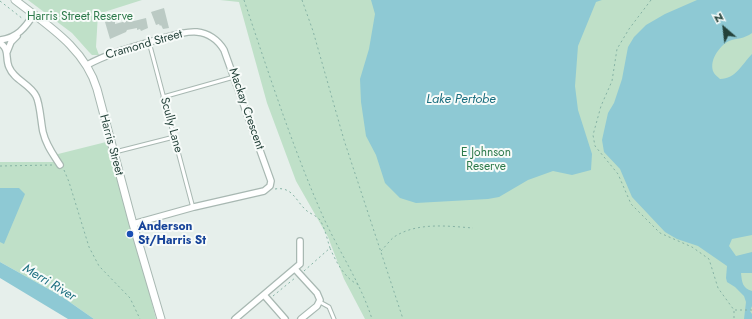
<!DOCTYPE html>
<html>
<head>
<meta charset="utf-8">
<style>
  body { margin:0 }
  #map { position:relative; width:752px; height:319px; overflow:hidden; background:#e6efeb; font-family:Jost,sans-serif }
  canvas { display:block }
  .north { position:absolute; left:704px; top:8px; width:40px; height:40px; -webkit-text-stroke:3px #f7fbf9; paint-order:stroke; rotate:332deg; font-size:11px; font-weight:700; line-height:16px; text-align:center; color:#24423a }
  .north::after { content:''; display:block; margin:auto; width:14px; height:18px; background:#24423a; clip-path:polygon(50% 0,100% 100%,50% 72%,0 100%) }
</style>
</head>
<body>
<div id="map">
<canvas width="752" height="319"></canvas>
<div class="north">N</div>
</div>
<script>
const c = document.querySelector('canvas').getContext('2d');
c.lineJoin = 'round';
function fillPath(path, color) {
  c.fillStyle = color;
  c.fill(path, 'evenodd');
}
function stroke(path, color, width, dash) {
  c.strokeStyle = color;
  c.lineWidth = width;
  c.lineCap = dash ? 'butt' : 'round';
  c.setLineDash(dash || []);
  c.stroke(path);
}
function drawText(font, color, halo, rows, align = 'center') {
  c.font = font + ' Jost,sans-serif';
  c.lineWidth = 4;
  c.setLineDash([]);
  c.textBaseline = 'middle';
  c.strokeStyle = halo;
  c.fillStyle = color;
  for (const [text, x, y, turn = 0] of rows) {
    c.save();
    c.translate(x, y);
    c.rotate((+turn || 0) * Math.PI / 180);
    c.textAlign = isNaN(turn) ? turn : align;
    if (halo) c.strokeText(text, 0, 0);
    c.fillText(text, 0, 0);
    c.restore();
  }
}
const green = new Path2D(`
  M 28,0 L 142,0 L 98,14 L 96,47 L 99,55 L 92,55 L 89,52 L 72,33 Z
  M 220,0 L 752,0 L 752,319 L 365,319 L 344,279 L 328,237 L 296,181 L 267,103 L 239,2 Z
  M 110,141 L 156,319 L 94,319 L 61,296 L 0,262 L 0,162 L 55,162 L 54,155 Z`);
const water = new Path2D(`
  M 371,0 L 602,0 L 596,2 L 578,46 L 575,86 L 578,110 L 592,154 L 591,170 L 572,175 L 553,171 L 528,180 L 499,197 L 488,199 L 416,203 L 400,198 L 385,183 L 376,155 L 366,136 L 361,102 L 360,79 L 369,49 L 375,14 Z
  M 697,0 L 752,0 L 752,33 C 744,39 737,38 729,41 C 719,46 708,62 714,73 C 715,75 718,77 720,79 C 736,79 742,64 752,54 L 752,235 L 732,239 L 729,246 L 736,256 L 752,252 L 752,273 L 741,273 C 742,282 742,288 752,291 L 752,306 L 750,311 L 752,314 L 752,319 L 744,319 L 746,302 L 744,296 L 735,287 L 727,282 L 726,278 L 727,266 L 698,246 L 677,239 L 665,232 L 632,197 L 620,169 L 604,152 L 602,140 L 608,113 L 614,103 L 622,79 L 628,47 L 634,37 L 646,25 L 665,14 Z
  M 0,188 L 19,188 L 25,194 L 4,244 L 0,242 Z
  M 0,262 L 61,296 L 94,319 L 68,319 L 0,278 Z`);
const building = new Path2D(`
  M 164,8 L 169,28 L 163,29 L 161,25 L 160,26 L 159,24 L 156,25 L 151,12 Z
  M 146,18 L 148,28 L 141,31 L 140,29 L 137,30 L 137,28 L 127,30 L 126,32 L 110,39 L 105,22 L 115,19 L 115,24 L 130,20 L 130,22 Z`);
const path = new Path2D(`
  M 244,0 C 268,71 291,143 321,212 C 337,249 360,281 372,319
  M 302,0 L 313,31 L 344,140 L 403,319
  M 651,0 L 629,29 L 617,49 L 612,81 L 601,106 L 593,135 L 595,146 L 618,174 L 631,204 L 660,233 L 692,247 L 709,259 L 718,288 L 734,310 L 734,319
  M 0,1 L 23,19
  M 0,166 L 53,165
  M 64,170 L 69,182 L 89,247 L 99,266 L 130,298 L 140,319
  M 275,189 C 293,186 296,202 307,211 C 311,214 317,216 320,220 C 325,228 327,239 330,248
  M 381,251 C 385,247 389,241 394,237 C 417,222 447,226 473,228
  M 304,271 L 330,248 C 336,262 345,279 359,285
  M 273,296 L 295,278
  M 735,310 L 752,310`);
const service = new Path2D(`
  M 149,42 L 193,208
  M 163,97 L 234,77
  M 115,152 L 174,137
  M 320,302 L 329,307 L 334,319`);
const minor = new Path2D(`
  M 0,40 C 17,38 25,28 34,14
  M 0,43 C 10,49 5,58 9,67 C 14,80 30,84 36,96 C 40,103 41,123 43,132 C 46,145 53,154 60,165
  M 7,52 L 11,42 L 17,36
  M 87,65 C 111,52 137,46 163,38 C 173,35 186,31 197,32 C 208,33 218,40 224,50 L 271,181 L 270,186 L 264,191 L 194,207 L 133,224
  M 295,269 L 317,293 L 320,300 L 317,306 L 301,319
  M 264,295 L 285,319
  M 235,319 L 300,264 L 300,241`);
const tertiary = new Path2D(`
  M 15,0 C 47,25 85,48 97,89 L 133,224 L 161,319`);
const markers = [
  [130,234,4,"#1a4fb4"]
];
const parkNames = [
  ["Harris Street Reserve",80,17],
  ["E Johnson",486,153],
  ["Reserve",486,167]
];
const streetNames = [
  ["Cramond Street",144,45,-16],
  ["Mackay Crescent",246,109,71],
  ["Scully Lane",171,125,75],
  ["Harris Street",111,145,75]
];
const transitNames = [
  ["Anderson",138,227],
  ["St/Harris St",138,241]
];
const waterNames = [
  ["Lake Pertobe",461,100],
  ["Merri River",49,283,31]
];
fillPath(green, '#bfe0c8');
fillPath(water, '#8ec9d4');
fillPath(building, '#bbcac4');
stroke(service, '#a8b8b2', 5);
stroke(minor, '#a8b8b2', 8);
stroke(tertiary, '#a8b8b2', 9);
stroke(path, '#86b3a5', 1, [2, 3]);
stroke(service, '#fff', 3);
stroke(minor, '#fff', 5.5);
stroke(tertiary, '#fff', 7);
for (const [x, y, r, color] of markers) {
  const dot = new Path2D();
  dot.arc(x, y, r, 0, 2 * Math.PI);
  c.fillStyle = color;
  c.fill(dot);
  stroke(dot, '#f7fbf9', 1.5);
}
drawText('12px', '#2d7a4b', '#f7fbf9', parkNames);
drawText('12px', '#24423a', '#f7fbf9', streetNames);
drawText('bold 12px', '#164399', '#f7fbf9', transitNames, 'left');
drawText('italic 13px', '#1c6f80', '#f7fbf9', waterNames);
</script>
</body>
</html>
